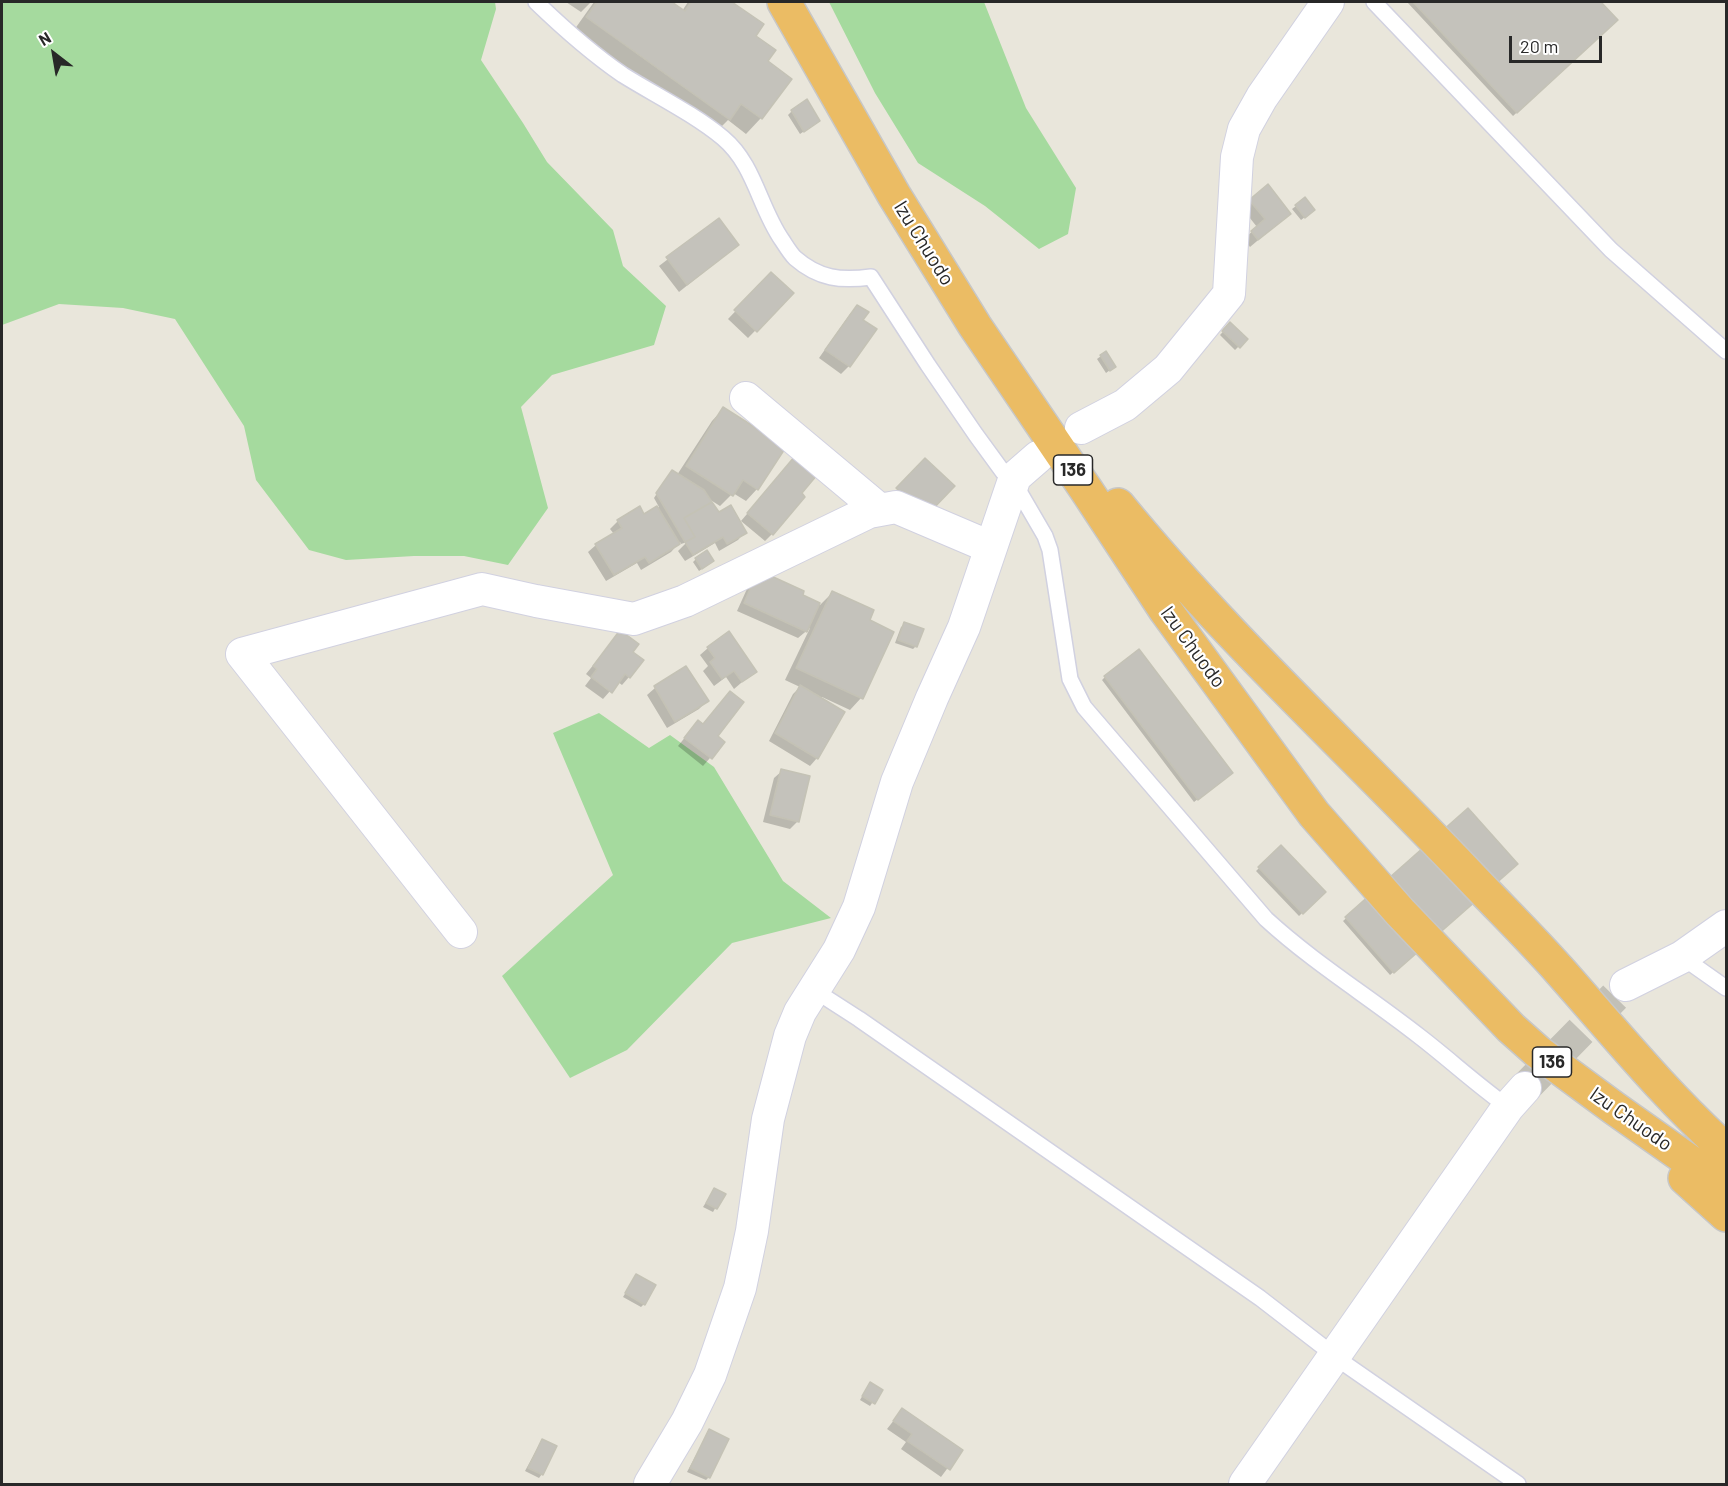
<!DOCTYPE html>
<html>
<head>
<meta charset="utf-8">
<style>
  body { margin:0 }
  #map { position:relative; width:1728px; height:1486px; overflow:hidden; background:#e9e6db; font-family:Barlow,sans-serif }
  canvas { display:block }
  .frame { position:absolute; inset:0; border:3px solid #282828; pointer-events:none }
  .north { position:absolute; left:24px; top:24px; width:60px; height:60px; -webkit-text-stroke:4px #fff; paint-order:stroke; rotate:329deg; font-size:16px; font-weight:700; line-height:24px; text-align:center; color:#282828 }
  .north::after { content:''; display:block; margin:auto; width:21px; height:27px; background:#282828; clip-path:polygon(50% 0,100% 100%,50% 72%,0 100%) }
  .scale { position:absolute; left:1509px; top:36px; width:93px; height:27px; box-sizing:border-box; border:3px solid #282828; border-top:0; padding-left:8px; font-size:18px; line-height:21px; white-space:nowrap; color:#282828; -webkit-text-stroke:4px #fff; paint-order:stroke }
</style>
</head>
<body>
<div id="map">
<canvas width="1728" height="1486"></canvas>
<div class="frame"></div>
<div class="north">N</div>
<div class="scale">20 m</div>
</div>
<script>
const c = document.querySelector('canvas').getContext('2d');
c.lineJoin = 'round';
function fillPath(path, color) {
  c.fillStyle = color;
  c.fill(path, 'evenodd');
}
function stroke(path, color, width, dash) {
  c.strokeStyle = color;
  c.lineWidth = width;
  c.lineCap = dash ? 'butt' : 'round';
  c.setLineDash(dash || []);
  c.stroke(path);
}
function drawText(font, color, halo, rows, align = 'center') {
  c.font = font + ' Barlow,sans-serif';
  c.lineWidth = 4.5;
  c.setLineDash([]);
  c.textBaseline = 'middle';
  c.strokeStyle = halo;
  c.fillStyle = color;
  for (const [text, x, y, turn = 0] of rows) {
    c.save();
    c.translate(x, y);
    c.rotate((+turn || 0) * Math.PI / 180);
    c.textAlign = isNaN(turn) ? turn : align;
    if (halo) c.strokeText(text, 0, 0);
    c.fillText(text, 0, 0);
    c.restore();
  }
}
const green = new Path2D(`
  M 2,2 L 495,2 L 496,9 L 481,60 L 523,123 L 547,162 L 613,230 L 623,266 L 666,306 L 654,345 L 552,375 L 521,407 L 548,508 L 508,565 L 464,556 L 414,556 L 346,560 L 309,550 L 256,480 L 244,426 L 175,319 L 123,308 L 59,304 L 2,325 Z
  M 829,2 L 984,2 L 1026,108 L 1076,188 L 1068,234 L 1039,249 L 985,206 L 918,163 L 875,93 Z
  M 599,713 L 649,748 L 670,735 L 714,767 L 783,881 L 831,918 L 732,943 L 627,1050 L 570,1078 L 502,976 L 613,875 L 553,733 Z`);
const shadow = new Path2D(`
  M 566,2 L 591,2 L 581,12 Z
  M 594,2 L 669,2 L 682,11 L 688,2 L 730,2 L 762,25 L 754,36 L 766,62 L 761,118 L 746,134 L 728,120 L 714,134 L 572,33 Z
  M 1407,2 L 1599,2 L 1616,20 L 1513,116 Z
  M 792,111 L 819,121 L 800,134 L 788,115 Z
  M 1250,201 L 1289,214 L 1250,247 L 1244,239 L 1257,227 L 1242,208 Z
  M 1296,206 L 1310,213 L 1301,220 L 1292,209 Z
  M 719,220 L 729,252 L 679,292 L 659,266 Z
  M 771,274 L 792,293 L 748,338 L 728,319 Z
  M 857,307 L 861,320 L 849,366 L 841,374 L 819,358 L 850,314 Z
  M 1230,324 L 1246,339 L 1235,350 L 1220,335 Z
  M 1101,356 L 1114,367 L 1106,373 L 1097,359 Z
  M 723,409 L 757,489 L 746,501 L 733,493 L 720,506 L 709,499 L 718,514 L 745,532 L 738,540 L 719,551 L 715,543 L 685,561 L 678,551 L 687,542 L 681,544 L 680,542 L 671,552 L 641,570 L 637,563 L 606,581 L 588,552 L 596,545 L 614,534 L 610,529 L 618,521 L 644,516 L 659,507 L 654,498 L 669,475 L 677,475 L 712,421 Z
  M 788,466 L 772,534 L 765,541 L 741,521 Z
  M 696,559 L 709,564 L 699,571 L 693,562 Z
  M 751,580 L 801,596 L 820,605 L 832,593 L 868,620 L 861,698 L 850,710 L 822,697 L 817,758 L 810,766 L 769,741 L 793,694 L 800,687 L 785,680 L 810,628 L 798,638 L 737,611 Z
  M 905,624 L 916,646 L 913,649 L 895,643 L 901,627 Z
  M 620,632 L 631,652 L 629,677 L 622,685 L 618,682 L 603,699 L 585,686 L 591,678 L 586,674 Z
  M 708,648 L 755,671 L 734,689 L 726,677 L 714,686 L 703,671 L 708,666 L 700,655 Z
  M 686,668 L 707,701 L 699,709 L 667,728 L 647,695 L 655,688 Z
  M 1105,677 L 1228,776 L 1194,802 L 1102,680 Z
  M 691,730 L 716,737 L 723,743 L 703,766 L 678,746 Z
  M 782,771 L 798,821 L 790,829 L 763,822 L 774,778 Z
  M 1468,810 L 1516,864 L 1390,975 L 1343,921 Z
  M 1281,847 L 1324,892 L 1299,916 L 1256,871 Z
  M 714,1190 L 723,1195 L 713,1212 L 703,1207 Z
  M 636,1276 L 644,1304 L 641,1307 L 623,1297 Z
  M 867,1388 L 881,1390 L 870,1406 L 860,1400 Z
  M 902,1410 L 961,1450 L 941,1477 L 901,1449 L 906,1442 L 887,1429 Z
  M 709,1431 L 709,1477 L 706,1480 L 687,1472 Z
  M 539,1445 L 542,1474 L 539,1478 L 525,1471 Z`);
const building = new Path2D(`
  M 597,2 L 672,2 L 685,11 L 691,2 L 732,2 L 764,24 L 756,36 L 776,50 L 768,61 L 792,79 L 762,119 L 741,104 L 730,120 L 586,17 Z
  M 1413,2 L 1601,2 L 1618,20 L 1517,113 Z
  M 807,99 L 820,121 L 804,132 L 791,110 Z
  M 1268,184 L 1291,214 L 1258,240 L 1251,231 L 1265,219 L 1249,200 Z
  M 1305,197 L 1315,210 L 1305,218 L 1295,205 Z
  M 719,218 L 739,245 L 687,285 L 666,257 Z
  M 771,272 L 794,293 L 757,332 L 734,310 Z
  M 857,305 L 869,312 L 863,320 L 877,329 L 850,367 L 825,350 Z
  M 1230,322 L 1248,339 L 1240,348 L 1222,331 Z
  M 1106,351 L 1116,367 L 1110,371 L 1100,355 Z
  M 723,407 L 786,447 L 758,490 L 743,480 L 733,496 L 686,466 Z
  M 795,456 L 817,475 L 802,493 L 805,497 L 773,535 L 747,513 Z
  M 925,458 L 955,486 L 931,511 L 918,499 L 913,504 L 896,488 Z
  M 672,470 L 704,490 L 712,502 L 684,518 L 695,537 L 685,542 L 656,493 Z
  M 712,502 L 719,512 L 731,505 L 747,533 L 727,544 L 723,537 L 693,555 L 685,542 L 695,537 L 684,518 Z
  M 640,506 L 644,514 L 657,506 L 680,544 L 649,563 L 645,557 L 614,575 L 595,544 L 622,528 L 617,520 Z
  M 707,550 L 714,561 L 702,569 L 695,558 Z
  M 758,570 L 804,591 L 803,595 L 820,603 L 807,632 L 744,603 Z
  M 832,591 L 874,610 L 870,620 L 894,632 L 863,699 L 796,668 Z
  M 904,622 L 924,629 L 917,647 L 898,640 Z
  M 620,630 L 639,644 L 633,652 L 644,660 L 630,678 L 625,674 L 612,693 L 591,677 L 597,669 L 593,666 Z
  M 729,631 L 757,672 L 742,682 L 734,671 L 722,679 L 710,662 L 715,658 L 707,647 Z
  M 1139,649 L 1233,773 L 1198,800 L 1104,676 Z
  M 686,666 L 709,701 L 675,722 L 654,686 Z
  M 800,685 L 845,712 L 818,759 L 775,733 Z
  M 730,691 L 744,702 L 718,736 L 725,742 L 712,759 L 684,738 L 698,720 L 703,724 Z
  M 781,769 L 810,776 L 799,822 L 770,815 Z
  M 1468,808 L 1518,864 L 1394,973 L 1345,917 Z
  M 1281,845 L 1326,892 L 1303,914 L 1258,867 Z
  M 714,1188 L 726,1194 L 717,1209 L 706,1203 Z
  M 636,1274 L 656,1285 L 645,1305 L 625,1293 Z
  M 870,1382 L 883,1390 L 875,1404 L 862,1396 Z
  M 902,1408 L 963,1450 L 950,1470 L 907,1441 L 912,1434 L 893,1421 Z
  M 709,1429 L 729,1439 L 710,1478 L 690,1468 Z
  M 542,1439 L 557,1446 L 543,1475 L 528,1468 Z`);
const minorTunnel = new Path2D(`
  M 1525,1088 L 1626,985`);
const service = new Path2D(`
  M 536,2 C 563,28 591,53 623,75 C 655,95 694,114 723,138 C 755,165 759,207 782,240 C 786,246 790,253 795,258 C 819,279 841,281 871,277 L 928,365 L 976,435 L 1003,472 L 1013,481 L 1045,536 L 1050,550 L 1070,679 L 1084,707 L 1266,919 C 1314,963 1368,996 1419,1036 C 1449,1059 1477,1085 1508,1107
  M 1374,2 L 1611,250 L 1726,351
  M 1682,957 L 1726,988
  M 814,990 L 859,1019 L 1260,1298 L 1348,1366 L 1518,1484`);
const minor = new Path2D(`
  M 746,398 L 880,510
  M 1081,428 L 1125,405 L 1168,369 L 1229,294 L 1237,157 L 1244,129 L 1262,97 L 1328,2
  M 461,932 L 242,654 L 482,589 L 536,601 L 634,619 L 685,601 L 869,512 L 896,507 L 990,547
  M 1626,985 L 1682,957 L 1726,926
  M 650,1484 L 687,1422 L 710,1375 L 740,1288 L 752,1231 L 768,1119 L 790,1036 L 800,1012 L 839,950 L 859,907 L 897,782 L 932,698 L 964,627 L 1015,477 L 1038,457
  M 1245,1484 L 1508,1107 L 1525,1088`);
const motorway = new Path2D(`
  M 784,2 L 894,195 L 975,326 L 1087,491 L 1166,611 L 1314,814 L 1400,912 L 1511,1028 L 1538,1052 L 1614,1108 L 1726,1187
  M 1118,505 C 1225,636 1350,750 1467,873 C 1498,906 1530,937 1560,971 C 1614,1032 1666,1096 1726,1150
  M 1685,1178 L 1726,1215`);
const shields = [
  [1073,470,39],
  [1552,1062,39]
];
const shieldNames = [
  ["136",1073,470],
  ["136",1552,1062]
];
const streetNames = [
  ["Izu Chuodo",924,243,58],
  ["Izu Chuodo",1193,647,54],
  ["Izu Chuodo",1631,1119,35]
];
fillPath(green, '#a5da9e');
fillPath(shadow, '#0003');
fillPath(building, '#c4c2bb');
stroke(building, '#c4c2b5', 1.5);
stroke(minorTunnel, '#c2c0b7', 32, [32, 16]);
stroke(service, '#d1d1e0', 18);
stroke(minor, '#d1d1e0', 34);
stroke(motorway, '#c7c7c7', 36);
stroke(service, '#fff', 15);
stroke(minor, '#fff', 32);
stroke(motorway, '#ebbc64', 33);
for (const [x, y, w] of shields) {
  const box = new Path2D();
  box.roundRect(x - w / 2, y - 15, w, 30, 4.5);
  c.fillStyle = '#fff';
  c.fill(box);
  stroke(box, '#282828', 1.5);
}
drawText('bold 18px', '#282828', null, shieldNames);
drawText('20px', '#282828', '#fff', streetNames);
</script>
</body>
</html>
